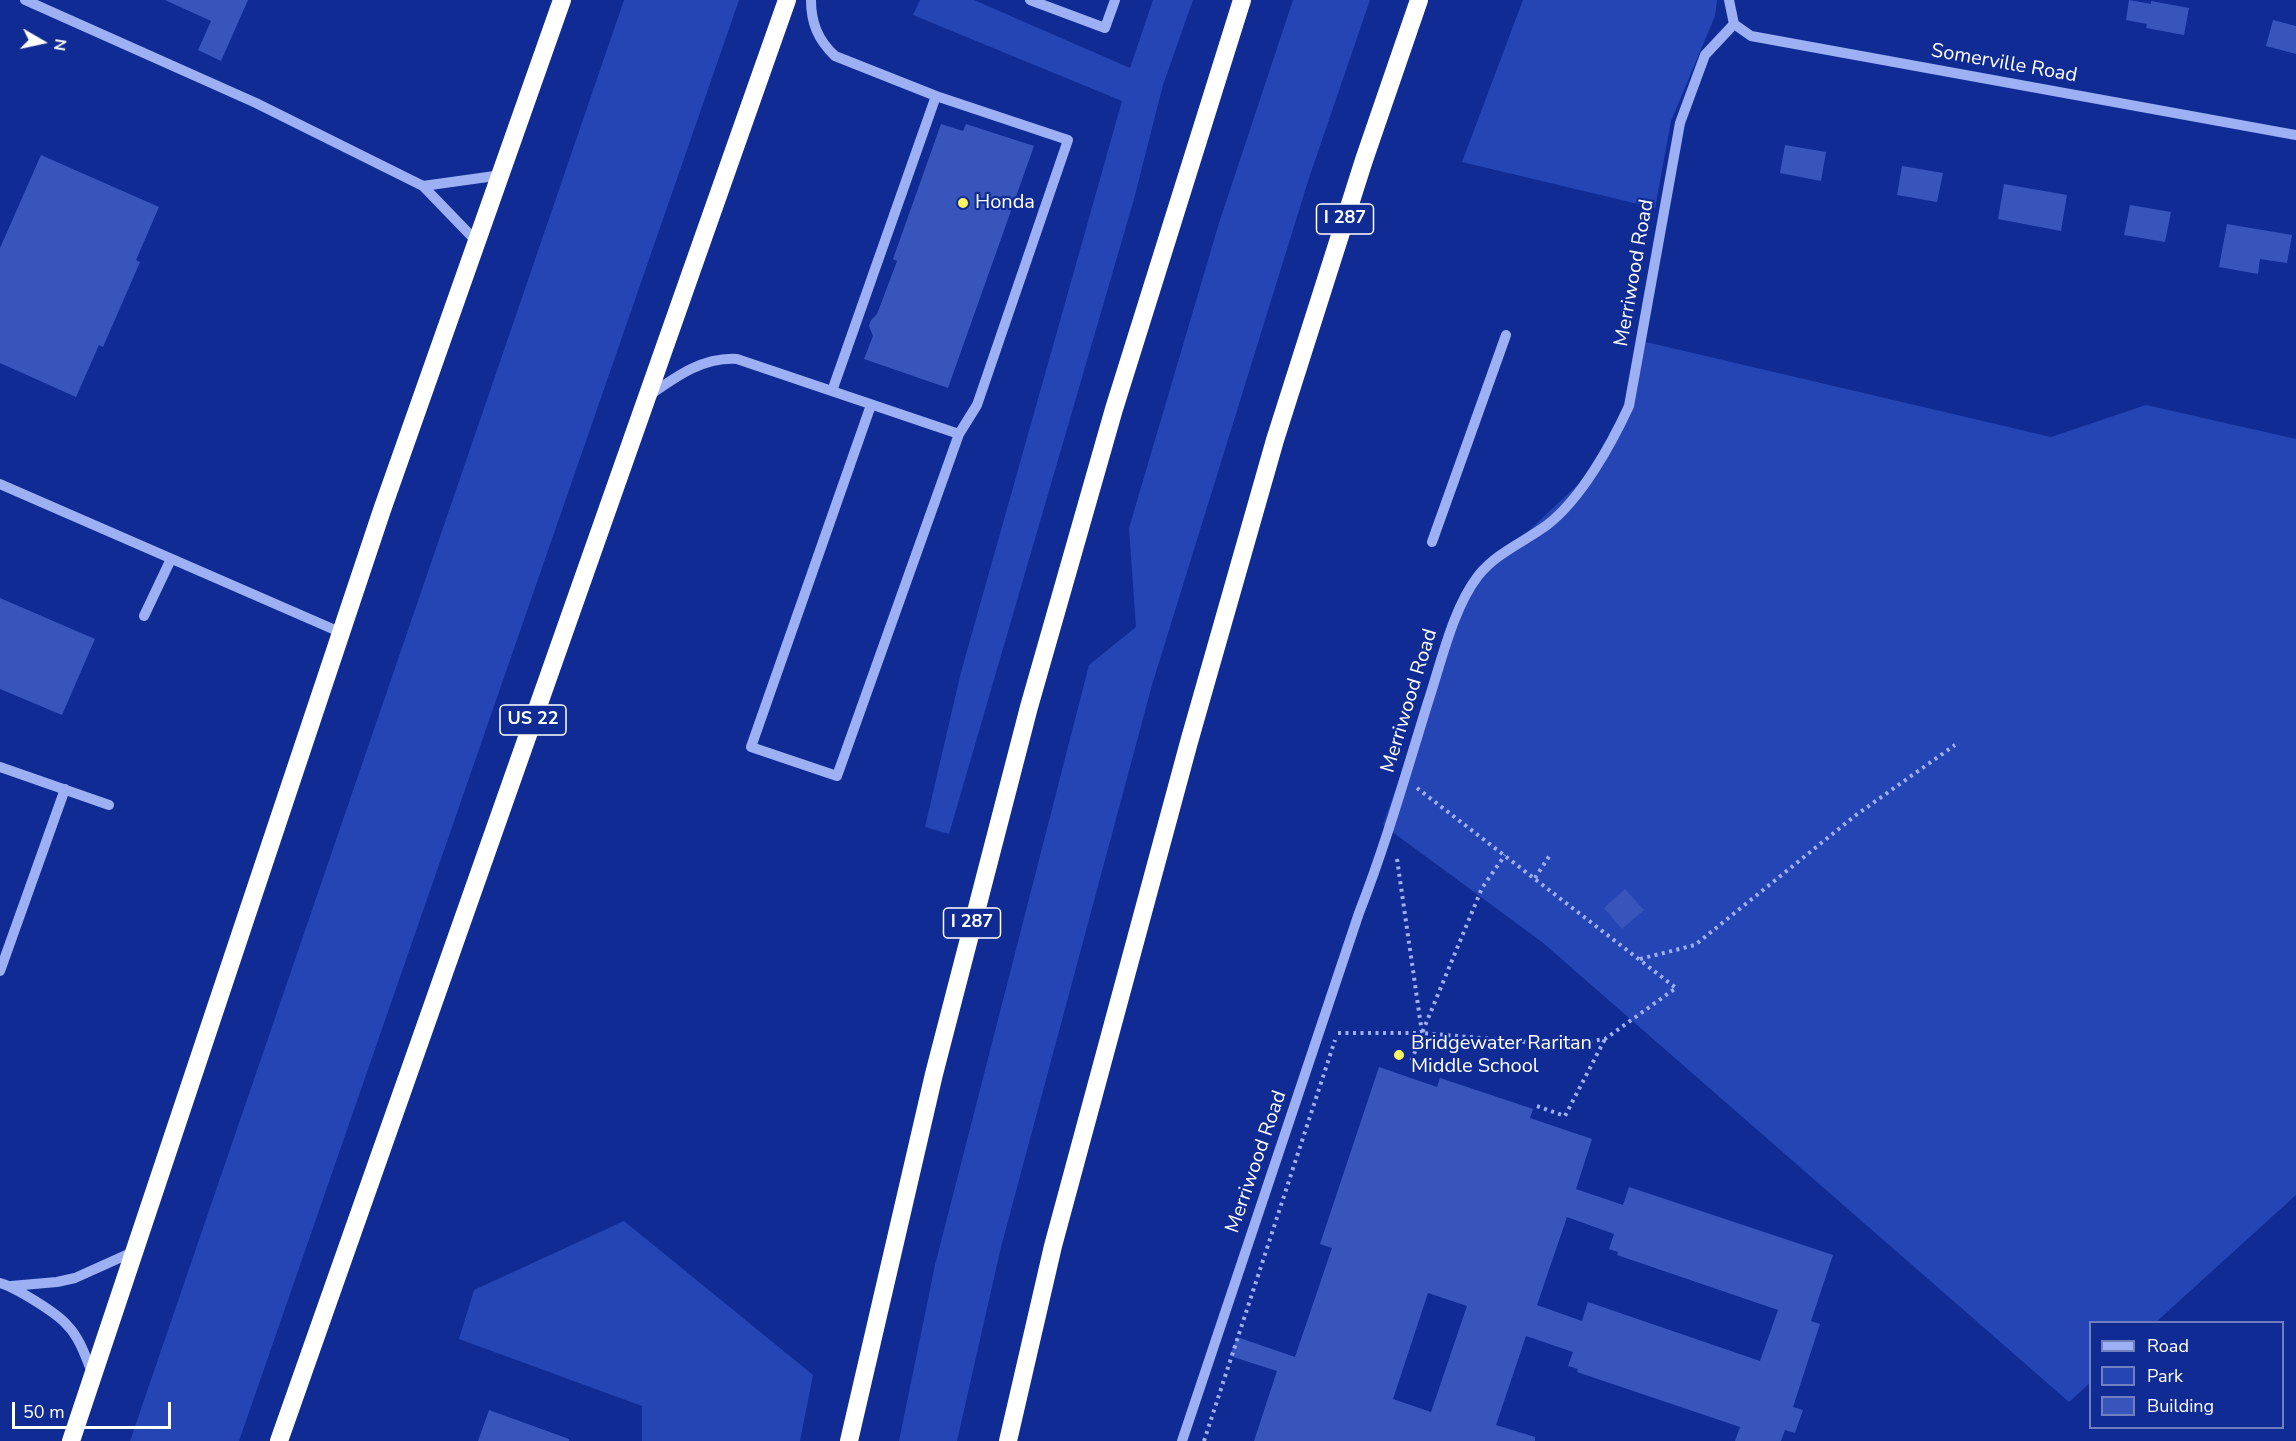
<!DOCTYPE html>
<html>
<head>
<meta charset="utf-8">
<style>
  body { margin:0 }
  #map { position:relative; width:2296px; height:1441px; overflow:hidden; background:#102c94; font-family:"Nunito Sans",sans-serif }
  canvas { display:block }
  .legend { position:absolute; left:2089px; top:1321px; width:195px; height:108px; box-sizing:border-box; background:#102c94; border:2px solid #7080bf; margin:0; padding:8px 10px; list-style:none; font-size:18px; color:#fff }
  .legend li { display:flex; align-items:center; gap:12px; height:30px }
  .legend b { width:30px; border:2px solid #7080bf }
  .north { position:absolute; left:12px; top:12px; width:60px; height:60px; -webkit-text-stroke:4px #102c94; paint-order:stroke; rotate:99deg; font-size:16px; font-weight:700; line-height:24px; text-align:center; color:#fff }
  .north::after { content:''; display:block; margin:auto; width:21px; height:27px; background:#fff; clip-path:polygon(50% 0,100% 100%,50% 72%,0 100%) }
  .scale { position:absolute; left:12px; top:1402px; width:159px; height:27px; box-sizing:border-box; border:3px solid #fff; border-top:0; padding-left:8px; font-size:18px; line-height:21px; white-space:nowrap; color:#fff; -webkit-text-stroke:4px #102c94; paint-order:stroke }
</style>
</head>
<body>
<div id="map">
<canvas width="2296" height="1441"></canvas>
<ul class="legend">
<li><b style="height:8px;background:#9db0f4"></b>Road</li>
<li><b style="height:16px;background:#2545b4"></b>Park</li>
<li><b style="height:16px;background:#3855bc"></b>Building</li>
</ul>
<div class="north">N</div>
<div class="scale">50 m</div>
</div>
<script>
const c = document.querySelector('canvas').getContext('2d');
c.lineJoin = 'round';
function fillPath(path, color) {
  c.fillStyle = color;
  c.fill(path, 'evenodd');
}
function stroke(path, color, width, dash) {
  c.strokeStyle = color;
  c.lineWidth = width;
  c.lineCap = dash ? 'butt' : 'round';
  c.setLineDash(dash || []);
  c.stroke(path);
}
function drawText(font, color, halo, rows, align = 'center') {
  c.font = font + ' "Nunito Sans",sans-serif';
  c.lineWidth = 4.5;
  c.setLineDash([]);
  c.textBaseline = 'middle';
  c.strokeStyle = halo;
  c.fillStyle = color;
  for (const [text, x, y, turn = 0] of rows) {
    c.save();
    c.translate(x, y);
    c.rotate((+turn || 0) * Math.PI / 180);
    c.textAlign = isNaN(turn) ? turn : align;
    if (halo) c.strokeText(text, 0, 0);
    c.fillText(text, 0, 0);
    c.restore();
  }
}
const green = new Path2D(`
  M 624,0 L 739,0 L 239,1441 L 130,1441 Z
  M 920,0 L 974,0 L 1130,68 L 1153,0 L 1193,0 L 1163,85 L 1134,199 L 949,834 L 925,827 L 961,672 L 1122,101 L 913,15 Z
  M 1293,0 L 1370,0 L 1309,178 L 1152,685 L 1001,1247 L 957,1441 L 899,1441 L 935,1265 L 1089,665 L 1136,627 L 1129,528 L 1219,223 Z
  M 1523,0 L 1717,0 L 1715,16 L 1671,121 L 1655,208 L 1462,162 Z
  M 1646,342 L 2051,437 L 2146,405 L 2296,439 L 2296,1195 L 2156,1322 L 2090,1322 L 2090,1383 L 2069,1402 L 1542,942 L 1383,825 L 1466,590 L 1606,458 Z
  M 624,1221 L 813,1375 L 800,1441 L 642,1441 L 642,1406 L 459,1339 L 474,1290 Z`);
const building = new Path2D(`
  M 165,0 L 248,0 L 221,61 L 198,50 L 211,21 Z
  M 2129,0 L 2151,4 L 2151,1 L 2189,8 L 2184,35 L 2146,28 L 2147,24 L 2126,20 Z
  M 2273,20 L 2296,26 L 2296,54 L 2266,46 Z
  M 941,124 L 963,131 L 966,124 L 1034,146 L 948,388 L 864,359 L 873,336 L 869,326 L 871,320 L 877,314 L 897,261 L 893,259 Z
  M 1785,145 L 1826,152 L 1821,181 L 1780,173 Z
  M 41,155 L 159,207 L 136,260 L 140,262 L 103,347 L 99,345 L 76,397 L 0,363 L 0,248 Z
  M 1902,166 L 1943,173 L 1937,202 L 1897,195 Z
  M 2004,184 L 2067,195 L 2061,231 L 1998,219 Z
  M 2130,205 L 2171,212 L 2165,242 L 2124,235 Z
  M 2227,224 L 2292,235 L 2287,263 L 2260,259 L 2258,274 L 2219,267 Z
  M 0,598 L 95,639 L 62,715 L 0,689 Z
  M 1625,889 L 1644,910 L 1622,929 L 1604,908 Z
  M 1379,1067 L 1437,1087 L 1440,1078 L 1533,1109 L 1530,1118 L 1592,1139 L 1576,1189 L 1623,1205 L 1629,1187 L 1833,1255 L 1811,1321 L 1820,1324 L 1793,1407 L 1803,1410 L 1795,1433 L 1785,1430 L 1781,1441 L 1735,1441 L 1740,1427 L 1577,1372 L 1578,1369 L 1568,1366 L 1573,1352 L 1526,1336 L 1496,1425 L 1535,1437 L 1535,1441 L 1254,1441 L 1277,1371 L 1230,1356 L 1237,1337 L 1295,1357 L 1332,1248 L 1320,1244 ZM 1567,1217 L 1614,1234 L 1609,1249 L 1618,1252 L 1617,1255 L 1778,1310 L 1760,1361 L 1588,1302 L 1582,1321 L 1537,1305 ZM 1428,1293 L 1467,1306 L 1431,1412 L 1393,1399 Z
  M 489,1410 L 569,1439 L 569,1441 L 478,1441 Z`);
const path = new Path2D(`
  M 1417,788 L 1676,988 L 1605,1039 L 1565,1045 L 1422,1033 L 1482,888 L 1505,855
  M 1397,859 L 1422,1033 L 1411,1062 L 1436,1070
  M 1535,878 L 1550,855
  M 1640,959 L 1695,945 L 1856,815 L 1955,745
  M 1338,1033 L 1422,1033
  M 1537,1106 L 1565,1116 L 1605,1039
  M 1204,1441 L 1335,1040`);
const minor = new Path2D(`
  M 25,0 L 256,103 L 423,186 L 478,243
  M 811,0 C 811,23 818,40 835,56 L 936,96
  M 1030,0 L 1105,28 L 1115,0
  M 1729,0 L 1734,24 L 1751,36 L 2296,135
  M 423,186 L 502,175
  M 650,395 C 677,376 703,357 737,359 L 959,434 L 977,405 L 1068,140 L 936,96 L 832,391
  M 871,405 L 751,747 L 837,776 L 959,434
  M 0,484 L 342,633
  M 1432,542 L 1506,335
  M 144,616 L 171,559
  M 0,767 L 109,805
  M 0,971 L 65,789
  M 0,1283 C 15,1287 57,1313 67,1325 C 80,1338 86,1358 93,1375
  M 11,1286 L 57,1282 L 75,1278 L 135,1251
  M 1182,1441 L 1359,913 C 1386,844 1406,773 1428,702 C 1441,663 1453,608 1478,576 C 1496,553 1524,542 1547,525 C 1581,499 1611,445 1629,406 L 1680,123 L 1705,55 L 1734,24`);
const highway = new Path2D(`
  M 71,1441 L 382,510 L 562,0
  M 279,1441 L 787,0
  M 849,1441 L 934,1074 L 1029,707 L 1114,409 L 1242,0
  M 1008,1441 L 1053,1246 L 1189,742 L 1275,440 L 1364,160 L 1419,0`);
const markers = [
  [963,203,6,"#fff55f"],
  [1399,1055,6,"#fff55f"]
];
const shields = [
  [1345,219,57],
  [533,720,66],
  [972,923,57]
];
const shieldNames = [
  ["I 287",1345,219],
  ["US 22",533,720],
  ["I 287",972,923]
];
const streetNames = [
  ["Somerville Road",2004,64,10],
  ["Merriwood Road",1635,273,-80],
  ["Merriwood Road",1410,701,-73],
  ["Merriwood Road",1257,1162,-71]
];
const poiNames = [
  ["Honda",975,203],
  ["Bridgewater Raritan",1411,1044],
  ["Middle School",1411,1067]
];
fillPath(green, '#2545b4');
fillPath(building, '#3855bc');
stroke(path, '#9db0f4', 4, [3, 4.5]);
stroke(minor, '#9db0f4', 10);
stroke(highway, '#fff', 18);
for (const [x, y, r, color] of markers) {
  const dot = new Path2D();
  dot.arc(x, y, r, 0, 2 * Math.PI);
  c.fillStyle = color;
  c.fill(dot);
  stroke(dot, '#102c94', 2);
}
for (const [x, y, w] of shields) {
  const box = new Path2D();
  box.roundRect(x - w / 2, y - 15, w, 30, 4.5);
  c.fillStyle = '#102c94';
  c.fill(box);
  stroke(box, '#fff', 1.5);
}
drawText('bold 18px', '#fff', null, shieldNames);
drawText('20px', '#fff', '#102c94', streetNames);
drawText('20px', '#fff', '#102c94', poiNames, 'left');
</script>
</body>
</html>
